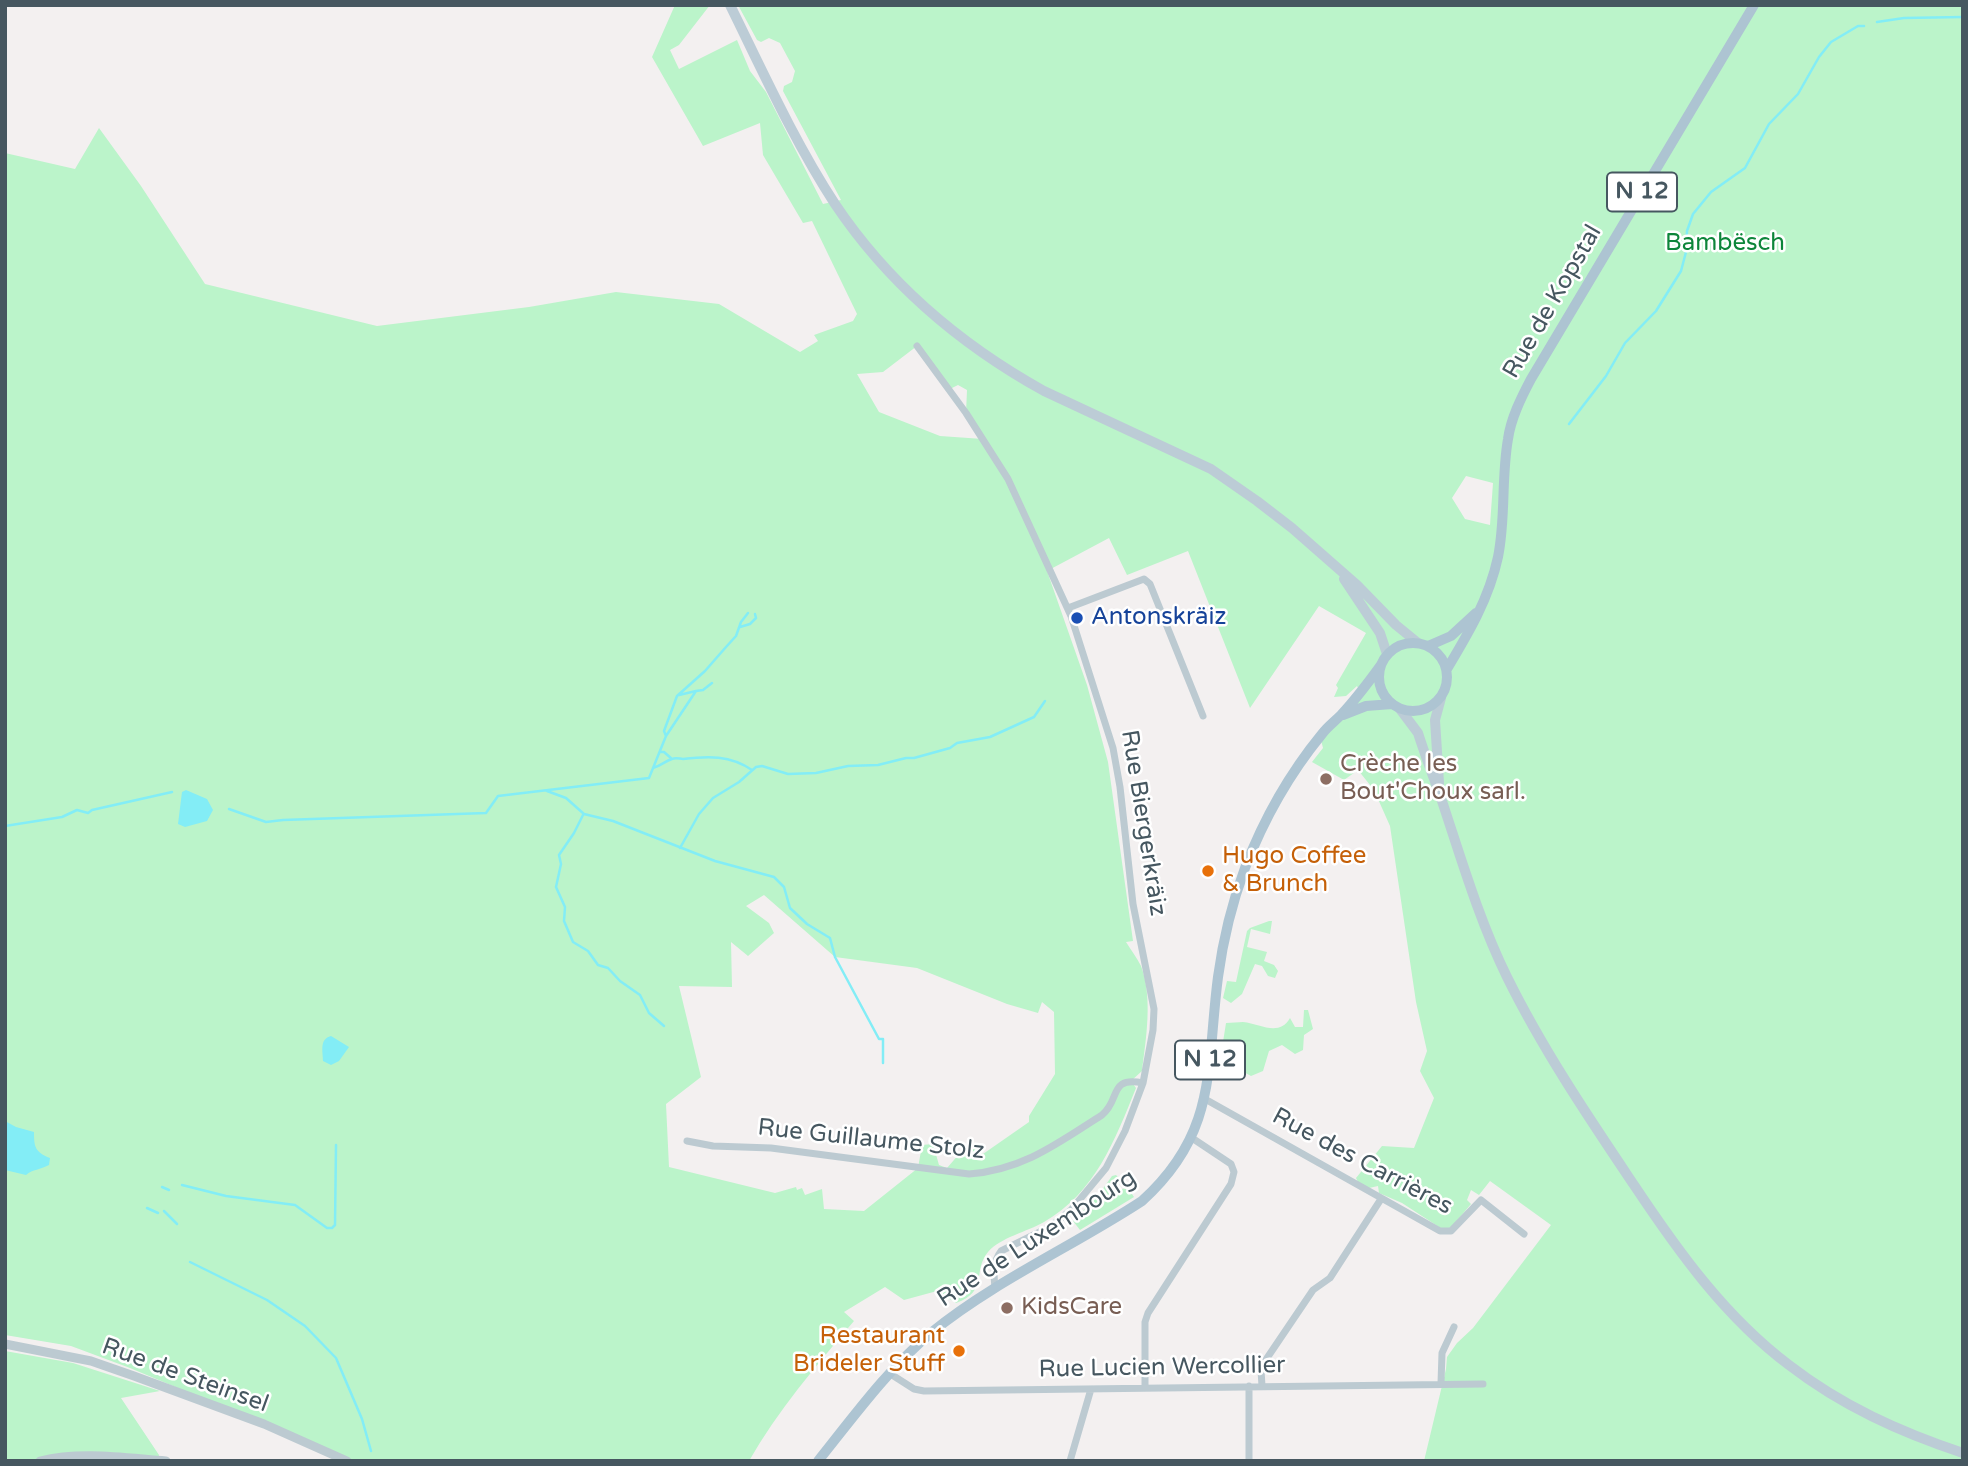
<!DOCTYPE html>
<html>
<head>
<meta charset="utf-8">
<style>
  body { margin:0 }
  #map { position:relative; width:1968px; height:1466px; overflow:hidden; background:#f3f0f0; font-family:"Varela Round",sans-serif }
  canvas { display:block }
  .frame { position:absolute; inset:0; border:7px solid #465760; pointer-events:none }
</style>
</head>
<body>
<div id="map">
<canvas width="1968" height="1466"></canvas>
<div class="frame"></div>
</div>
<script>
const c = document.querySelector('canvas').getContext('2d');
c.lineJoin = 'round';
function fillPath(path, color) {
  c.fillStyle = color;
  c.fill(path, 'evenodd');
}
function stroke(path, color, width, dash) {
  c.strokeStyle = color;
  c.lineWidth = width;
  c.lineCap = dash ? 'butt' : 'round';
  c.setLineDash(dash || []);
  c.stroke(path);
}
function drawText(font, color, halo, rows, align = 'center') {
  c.font = font + ' "Varela Round",sans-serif';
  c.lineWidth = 5;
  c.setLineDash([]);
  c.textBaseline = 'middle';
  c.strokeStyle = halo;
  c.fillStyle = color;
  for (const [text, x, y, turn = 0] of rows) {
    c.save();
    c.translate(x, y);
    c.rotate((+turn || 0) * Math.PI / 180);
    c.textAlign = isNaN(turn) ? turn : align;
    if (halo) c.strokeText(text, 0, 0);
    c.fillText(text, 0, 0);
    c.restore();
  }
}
const green = new Path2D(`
  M 675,5 L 710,5 L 679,45 L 670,50 L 679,69 L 737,40 L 750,71 L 766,92 L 823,204 L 841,200 L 783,91 L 784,86 L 792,82 L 795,71 L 780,43 L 769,38 L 761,42 L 757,40 L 738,5 L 1963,5 L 1963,1461 L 1424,1461 L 1446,1369 L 1447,1357 L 1457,1343 L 1473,1328 L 1551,1225 L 1490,1181 L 1479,1195 L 1471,1190 L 1467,1200 L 1471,1204 L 1450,1229 L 1442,1229 L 1402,1203 L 1379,1193 L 1378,1186 L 1369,1188 L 1358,1182 L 1356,1178 L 1382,1146 L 1414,1148 L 1434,1098 L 1420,1071 L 1427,1051 L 1416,1002 L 1390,826 L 1374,790 L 1358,770 L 1344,780 L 1312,762 L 1323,748 L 1320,736 L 1360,692 L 1357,686 L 1346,696 L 1334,697 L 1338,688 L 1336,685 L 1366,633 L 1319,606 L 1250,708 L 1188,551 L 1127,575 L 1109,538 L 1047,571 L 1087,685 L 1108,762 L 1133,941 L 1126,942 C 1131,950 1137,958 1141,966 C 1153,998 1146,1038 1142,1071 L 1131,1081 L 1136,1088 C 1115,1140 1095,1193 1044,1222 C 1027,1232 1001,1237 988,1252 C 972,1271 989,1291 956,1303 L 937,1291 L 904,1300 L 885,1287 L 844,1312 L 854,1321 C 816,1366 778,1410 749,1461 L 352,1461 L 130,1368 L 71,1346 L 5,1335 L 5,153 L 75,169 L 99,128 L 141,186 L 205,284 L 377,326 L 529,307 L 616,292 L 719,304 L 800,352 L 818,341 L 814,335 L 853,321 L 857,314 L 812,221 L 803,223 L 763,155 L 760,123 L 703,146 L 652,57 ZM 917,346 L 948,390 L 958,385 L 967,390 L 966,413 L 983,439 L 940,436 L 879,412 L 857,374 L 883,372 ZM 1466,476 L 1493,483 L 1490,525 L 1465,519 L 1452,498 ZM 764,895 L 835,957 L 917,968 L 1007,1004 L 1038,1013 L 1042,1002 L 1054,1012 L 1055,1074 L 1029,1116 L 1029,1122 L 983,1154 L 972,1145 L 960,1153 L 947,1168 L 939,1165 L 933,1144 L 922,1145 L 918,1168 L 864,1211 L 824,1209 L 822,1189 L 805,1195 L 802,1188 L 797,1190 L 796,1187 L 775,1193 L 669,1167 L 666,1104 L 701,1077 L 679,986 L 732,987 L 731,942 L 748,956 L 774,933 L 769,923 L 746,906 Z
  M 1269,921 L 1272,921 L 1270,934 L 1251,929 L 1247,947 L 1267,952 L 1264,961 L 1274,965 L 1278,971 L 1275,978 L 1268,976 L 1262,966 L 1255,964 L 1242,994 L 1231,1003 L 1223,998 L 1227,981 L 1236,982 L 1247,931 L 1250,928 Z
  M 1304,1010 L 1308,1010 L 1313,1029 L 1304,1035 L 1303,1050 L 1295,1054 L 1282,1045 L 1269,1051 L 1263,1071 L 1251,1076 L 1242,1071 L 1223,1042 L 1226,1023 C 1232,1023 1238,1022 1243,1022 C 1261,1024 1279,1037 1290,1018 L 1295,1027 L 1303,1027 Z
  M 1116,1175 L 1119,1178 L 1118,1186 L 1121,1189 L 1128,1188 L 1134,1197 L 1080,1230 L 1073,1221 L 1097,1197 L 1112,1176 Z
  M 5,1351 L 73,1363 L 160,1391 L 121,1398 L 159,1455 L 158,1461 L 5,1461 Z`);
const water = new Path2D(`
  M 186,790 L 207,799 L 213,810 L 207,821 L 185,827 L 178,824 L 182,792 Z
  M 331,1036 L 349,1047 L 339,1061 L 331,1065 L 323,1061 C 323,1052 319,1039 331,1036 Z
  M 5,1121 L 16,1127 L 34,1132 C 34,1147 35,1152 50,1158 L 49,1165 C 40,1170 33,1169 26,1175 L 5,1170 Z`);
const stream = new Path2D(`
  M 1877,22 L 1904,18 L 1963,17
  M 1569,424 L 1606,376 L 1625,343 L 1656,311 L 1681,271 L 1686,252 L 1687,231 L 1693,214 L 1711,192 L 1745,168 L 1769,124 L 1798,94 L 1819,57 L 1831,42 L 1858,26 L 1864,26
  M 740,627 L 750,624 L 756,618 L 755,614
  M 679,695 L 696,691
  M 666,736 L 664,731 L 677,696 L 705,671 L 726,647 L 736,636 L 741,622 L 748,613
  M 660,752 L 664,752 L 672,759
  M 653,768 C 661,766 665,761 672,759 C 676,757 680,759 683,759 C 708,756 730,755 752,770
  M 547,791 L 566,798 L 584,814 L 613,821 L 715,861 L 774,877 L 784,887 L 790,908 L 807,924 L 830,938 L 835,957 L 879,1039 L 883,1039 L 883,1063
  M 229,809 L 266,822 L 283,820 L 486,813 L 498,796 L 649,778 L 666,736 L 696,691 L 703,690 L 712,683
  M 583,815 L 574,833 L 559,855 L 561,864 L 556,887 L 565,907 L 564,921 L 573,942 L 588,951 L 598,965 L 608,968 L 620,981 L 640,995 L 649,1013 L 664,1026
  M 5,826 L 62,817 L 77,810 L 88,813 L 92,810 L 172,792
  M 680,848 L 699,814 L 713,798 L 739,782 L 756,767 L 762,766 L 788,774 L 816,773 L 848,766 L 878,765 L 906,758 L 914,758 L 950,748 L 957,743 L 990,737 L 1034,717 L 1045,701
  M 182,1185 L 226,1196 L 295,1205 L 327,1228 L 332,1228 L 335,1225 L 336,1145
  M 162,1187 L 169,1190
  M 147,1208 L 158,1213
  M 164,1211 L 177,1224
  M 190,1262 L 267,1300 L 305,1326 L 336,1358 L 362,1419 L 371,1451`);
const minor = new Path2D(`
  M 917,346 L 966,413 L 1008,479 L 1071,616 L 1113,748 L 1120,787 L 1133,904 L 1154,1009 L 1153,1030 L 1143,1083 L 1125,1131 L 1106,1168 L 1071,1210 L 1050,1227 L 1001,1251 C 992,1263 994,1275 995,1289
  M 1068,608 L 1144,579 L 1150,584 L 1203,716
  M 1205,1099 L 1440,1231 L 1451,1231 L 1481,1200 L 1524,1234
  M 687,1141 L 713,1146 L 771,1148 L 969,1174 C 1023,1170 1058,1143 1102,1115 C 1121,1100 1108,1076 1143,1083
  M 889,1373 L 914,1389 L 924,1391 L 1483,1384
  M 1441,1383 L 1442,1353 L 1454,1327
  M 1249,1386 L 1249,1461
  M 1262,1386 L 1261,1370 L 1263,1364 L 1313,1290 L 1330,1278 L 1381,1199
  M 1145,1388 L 1145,1322 L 1148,1313 L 1231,1184 L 1234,1172 L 1231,1164 L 1192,1138
  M 1070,1461 L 1091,1389`);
const tertiary = new Path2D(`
  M 5,1344 L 91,1361 L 134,1376 L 264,1424 L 347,1461
  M 40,1461 C 81,1451 125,1458 166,1461`);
const secondary = new Path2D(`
  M 730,5 C 763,72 794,141 835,204 C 888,283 961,345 1044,391 L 1211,469 L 1257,501 L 1292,528 L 1357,585 L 1396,625 L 1418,643
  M 1344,579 L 1380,633 L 1387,654
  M 1400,709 L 1418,733 C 1425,755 1433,776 1441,798 C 1461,858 1479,920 1507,977 C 1543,1050 1589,1118 1634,1185 C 1678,1251 1725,1317 1789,1365 C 1842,1406 1900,1432 1963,1453
  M 1439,783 L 1435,720 L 1441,698`);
const primary = new Path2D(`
  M1379 677a34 34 0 1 1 68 0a34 34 0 1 1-68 0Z
  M 1428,646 L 1451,636 L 1476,613
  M 1447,669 C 1468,634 1489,599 1498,557 C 1506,518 1501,479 1508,439 C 1511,418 1521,398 1531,379 L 1754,5
  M 1343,715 L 1366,706 L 1392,704
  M 818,1461 C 854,1416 888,1369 932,1332 C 993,1282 1075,1245 1142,1201 C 1218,1132 1206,1069 1218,977 C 1223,940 1232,903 1245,868 C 1263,821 1290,773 1322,734 C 1327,727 1334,722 1341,715 C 1355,700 1368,683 1381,665`);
const markers = [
  [1077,618,7,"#1a4fb4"],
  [1326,779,7,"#8d6e63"],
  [1208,871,7,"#e8710a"],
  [1007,1308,7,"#8d6e63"],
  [959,1351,7,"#e8710a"]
];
const shields = [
  [1642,192,70],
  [1210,1060,70]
];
const shieldNames = [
  ["N 12",1642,192],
  ["N 12",1210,1060]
];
const parkNames = [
  ["Bambësch",1725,244]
];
const streetNames = [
  ["Rue de Kopstal",1553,302,-60],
  ["Rue Biergerkräiz",1143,823,81],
  ["Rue Guillaume Stolz",871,1140,6],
  ["Rue des Carrières",1362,1162,28],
  ["Rue de Luxembourg",1037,1239,-33],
  ["Rue Lucien Wercollier",1162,1368,-1],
  ["Rue de Steinsel",185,1376,20]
];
const transitNames = [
  ["Antonskräiz",1091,618]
];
const educationNames = [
  ["Crèche les",1340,765],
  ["Bout'Choux sarl.",1340,793],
  ["KidsCare",1021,1308]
];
const foodNames = [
  ["Hugo Coffee",1222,857],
  ["& Brunch",1222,885],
  ["Restaurant",945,1337,"right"],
  ["Brideler Stuff",945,1365,"right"]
];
fillPath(green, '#bbf4ca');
fillPath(water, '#83edf6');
stroke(stream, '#83edf6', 2.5);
stroke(minor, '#bccad1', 7);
stroke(tertiary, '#bccad1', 9);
stroke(secondary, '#bcccd6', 10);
stroke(primary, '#adc4d2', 10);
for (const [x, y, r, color] of markers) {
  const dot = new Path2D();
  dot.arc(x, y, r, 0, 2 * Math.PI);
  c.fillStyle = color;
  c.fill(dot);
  stroke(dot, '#fff', 2.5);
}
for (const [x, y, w] of shields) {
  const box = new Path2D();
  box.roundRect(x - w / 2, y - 19.5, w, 39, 5);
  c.fillStyle = '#fff';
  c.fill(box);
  stroke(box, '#465760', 2);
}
drawText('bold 23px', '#465760', null, shieldNames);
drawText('24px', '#0d853a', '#fff', parkNames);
drawText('24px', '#465760', '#fff', streetNames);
drawText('24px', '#164399', '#fff', transitNames, 'left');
drawText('24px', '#785e54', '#fff', educationNames, 'left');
drawText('24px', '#c56008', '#fff', foodNames, 'left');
</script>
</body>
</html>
